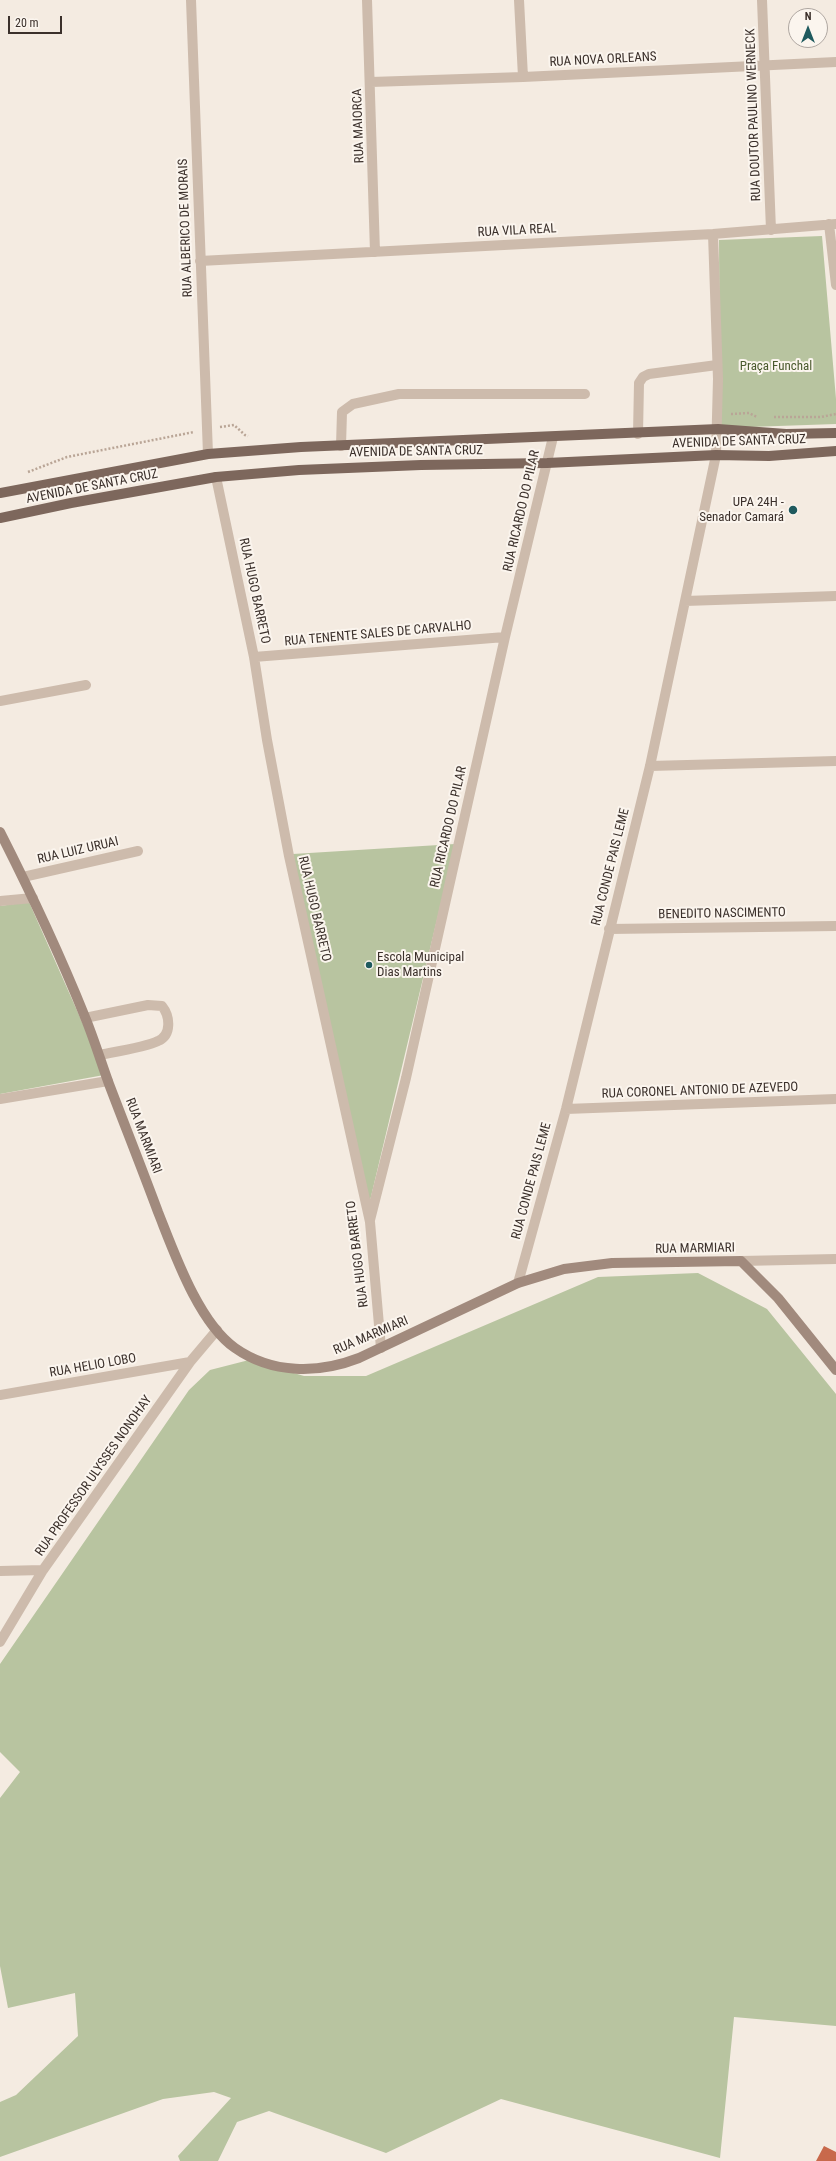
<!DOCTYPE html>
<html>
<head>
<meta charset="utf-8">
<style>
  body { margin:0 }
  #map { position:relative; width:836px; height:2161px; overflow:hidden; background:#f4ebe1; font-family:"Roboto Condensed",sans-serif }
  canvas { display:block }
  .north { position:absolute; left:788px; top:8px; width:40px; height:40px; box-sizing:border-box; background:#fbf5ee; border:1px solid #aea6a0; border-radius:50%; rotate:0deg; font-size:11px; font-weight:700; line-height:16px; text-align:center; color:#3b302b }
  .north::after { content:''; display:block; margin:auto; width:14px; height:18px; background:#1f5a5e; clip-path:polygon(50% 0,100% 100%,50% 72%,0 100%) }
  .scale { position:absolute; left:8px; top:16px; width:54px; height:18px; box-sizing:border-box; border:2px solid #3b302b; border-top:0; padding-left:5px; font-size:12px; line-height:14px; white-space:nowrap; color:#3b302b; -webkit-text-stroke:3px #fbf5ee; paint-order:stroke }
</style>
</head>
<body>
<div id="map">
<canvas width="836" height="2161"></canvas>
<div class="north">N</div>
<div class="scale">20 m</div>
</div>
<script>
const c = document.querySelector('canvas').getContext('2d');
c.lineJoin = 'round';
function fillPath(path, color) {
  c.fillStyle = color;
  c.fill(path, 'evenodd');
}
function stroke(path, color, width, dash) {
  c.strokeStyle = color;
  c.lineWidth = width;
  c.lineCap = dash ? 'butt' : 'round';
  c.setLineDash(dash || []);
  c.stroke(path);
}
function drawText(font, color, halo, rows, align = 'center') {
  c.font = font + ' "Roboto Condensed",sans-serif';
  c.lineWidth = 4;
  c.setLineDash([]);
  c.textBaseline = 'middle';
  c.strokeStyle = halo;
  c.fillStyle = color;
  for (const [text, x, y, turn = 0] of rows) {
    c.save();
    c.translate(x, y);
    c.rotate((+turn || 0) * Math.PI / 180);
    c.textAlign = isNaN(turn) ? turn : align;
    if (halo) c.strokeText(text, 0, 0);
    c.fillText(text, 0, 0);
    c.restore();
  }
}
const green = new Path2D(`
  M 822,236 L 836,399 L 836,424 L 720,428 L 719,240 Z
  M 455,844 L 369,1205 L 293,854 Z
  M 29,902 L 98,1058 L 104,1075 L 0,1094 L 0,906 Z
  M 698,1273 L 767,1309 L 836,1394 L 836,2026 L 734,2017 L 720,2158 L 501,2099 L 386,2153 L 269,2111 L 237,2122 L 218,2161 L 180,2161 L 178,2156 L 231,2098 L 214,2092 L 163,2099 L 0,2157 L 0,2102 L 16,2095 L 78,2036 L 75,1993 L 8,2008 L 0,1966 L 0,1798 L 20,1772 L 0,1752 L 0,1664 L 189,1390 L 210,1370 L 249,1360 L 304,1376 L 366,1376 L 598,1277 Z`);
const building = new Path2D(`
  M 824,2146 L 836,2152 L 836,2161 L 816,2161 Z`);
const path = new Path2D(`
  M 731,414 L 749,413 L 757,417
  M 774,417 L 821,417 L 836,414
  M 220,427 L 234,425 L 245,435 L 248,436
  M 28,472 L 67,457 L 194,432`);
const lane = new Path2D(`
  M 638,434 L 639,383 L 643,377 L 649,374 L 717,365
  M 341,446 L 342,412 L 353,404 L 399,394 L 585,394`);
const street = new Path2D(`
  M 191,0 L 208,454
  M 367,0 L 375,252
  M 519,0 L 523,77
  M 762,0 L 771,230
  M 371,82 L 523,77 L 836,62
  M 829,224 L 836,285
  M 200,261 L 713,234 L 836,224
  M 216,477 L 254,657 L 267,740 L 289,856 L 370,1222 L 381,1348
  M 685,601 L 836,596
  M 254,657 L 505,637
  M 0,701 L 86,685
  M 650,766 L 836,761
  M 23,877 L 138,851
  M 0,901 L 33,898
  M 609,929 L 836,926
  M 85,1018 L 148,1005 L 162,1006 C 170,1016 172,1035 158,1041 C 146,1047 114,1052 99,1055
  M 0,1099 L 108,1081
  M 566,1109 L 836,1099
  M 370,1220 L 406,1078 L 505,637 L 553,437
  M 741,1261 L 836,1259
  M 518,1283 L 566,1109 L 650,766 L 716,455 L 718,379 L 713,234
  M 0,1395 L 190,1362
  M 0,1571 L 43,1570
  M 0,1642 L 43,1570 L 190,1362 L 217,1330`);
const secondary = new Path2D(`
  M 0,832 C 31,893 60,955 85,1017 C 94,1039 101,1062 109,1084 C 125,1126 142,1169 158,1212 C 174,1252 198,1322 235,1348 C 272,1374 318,1374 359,1358 L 518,1283 L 564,1269 L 612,1263 L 741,1261 L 778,1298 L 836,1370`);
const primary = new Path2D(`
  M 0,493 L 208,454 L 301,447 L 718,429 L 786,434 L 836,433
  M 0,518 L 71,503 L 216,477 L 299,470 L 421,465 L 547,463 L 716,455 L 769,456 L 836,451`);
const markers = [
  [793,510,5,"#1f5a5e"],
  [369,965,4,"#1f5a5e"]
];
const streetNames = [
  ["RUA NOVA ORLEANS",603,60,-3],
  ["RUA DOUTOR PAULINO WERNECK",754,115,-92],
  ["RUA MAIORCA",359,126,-92],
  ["RUA ALBERICO DE MORAIS",186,228,-92],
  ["RUA VILA REAL",517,231,-3],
  ["AVENIDA DE SANTA CRUZ",739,442,-2],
  ["AVENIDA DE SANTA CRUZ",416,452,-1],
  ["AVENIDA DE SANTA CRUZ",92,487,-11],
  ["RUA RICARDO DO PILAR",522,511,-77],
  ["RUA HUGO BARRETO",254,591,78],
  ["RUA TENENTE SALES DE CARVALHO",378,634,-5],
  ["RUA RICARDO DO PILAR",449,827,-77],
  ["RUA LUIZ URUAI",78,851,-13],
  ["RUA CONDE PAIS LEME",611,867,-76],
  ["RUA HUGO BARRETO",314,909,77],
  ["BENEDITO NASCIMENTO",722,914,-1],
  ["RUA CORONEL ANTONIO DE AZEVEDO",700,1091,-2],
  ["RUA MARMIARI",143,1136,69],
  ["RUA CONDE PAIS LEME",532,1181,-75],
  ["RUA MARMIARI",695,1249,-1],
  ["RUA HUGO BARRETO",358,1254,-97],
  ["RUA MARMIARI",371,1336,-23],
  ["RUA HELIO LOBO",93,1366,-10],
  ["RUA PROFESSOR ULYSSES NONOHAY",94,1476,-55]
];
const parkNames = [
  ["Praça Funchal",776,367]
];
const poiNames = [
  ["UPA 24H -",784,503],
  ["Senador Camará",784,518],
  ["Escola Municipal",377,958,"left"],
  ["Dias Martins",377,973,"left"]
];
fillPath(green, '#b8c4a0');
fillPath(building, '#c8694b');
stroke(path, '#b9a596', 2.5, [2, 2]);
stroke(lane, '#cdbbac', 10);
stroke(street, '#cdbbac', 10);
stroke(secondary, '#a18a7d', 10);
stroke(primary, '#7d675c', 10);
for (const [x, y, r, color] of markers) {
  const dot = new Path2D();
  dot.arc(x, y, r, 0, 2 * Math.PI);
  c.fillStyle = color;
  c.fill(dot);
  stroke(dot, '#fbf5ee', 1.5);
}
drawText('13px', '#3b302b', '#fbf5ee', streetNames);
drawText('13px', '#4a5a2e', '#fbf5ee', parkNames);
drawText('13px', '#3b302b', '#fbf5ee', poiNames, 'right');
</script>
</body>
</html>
